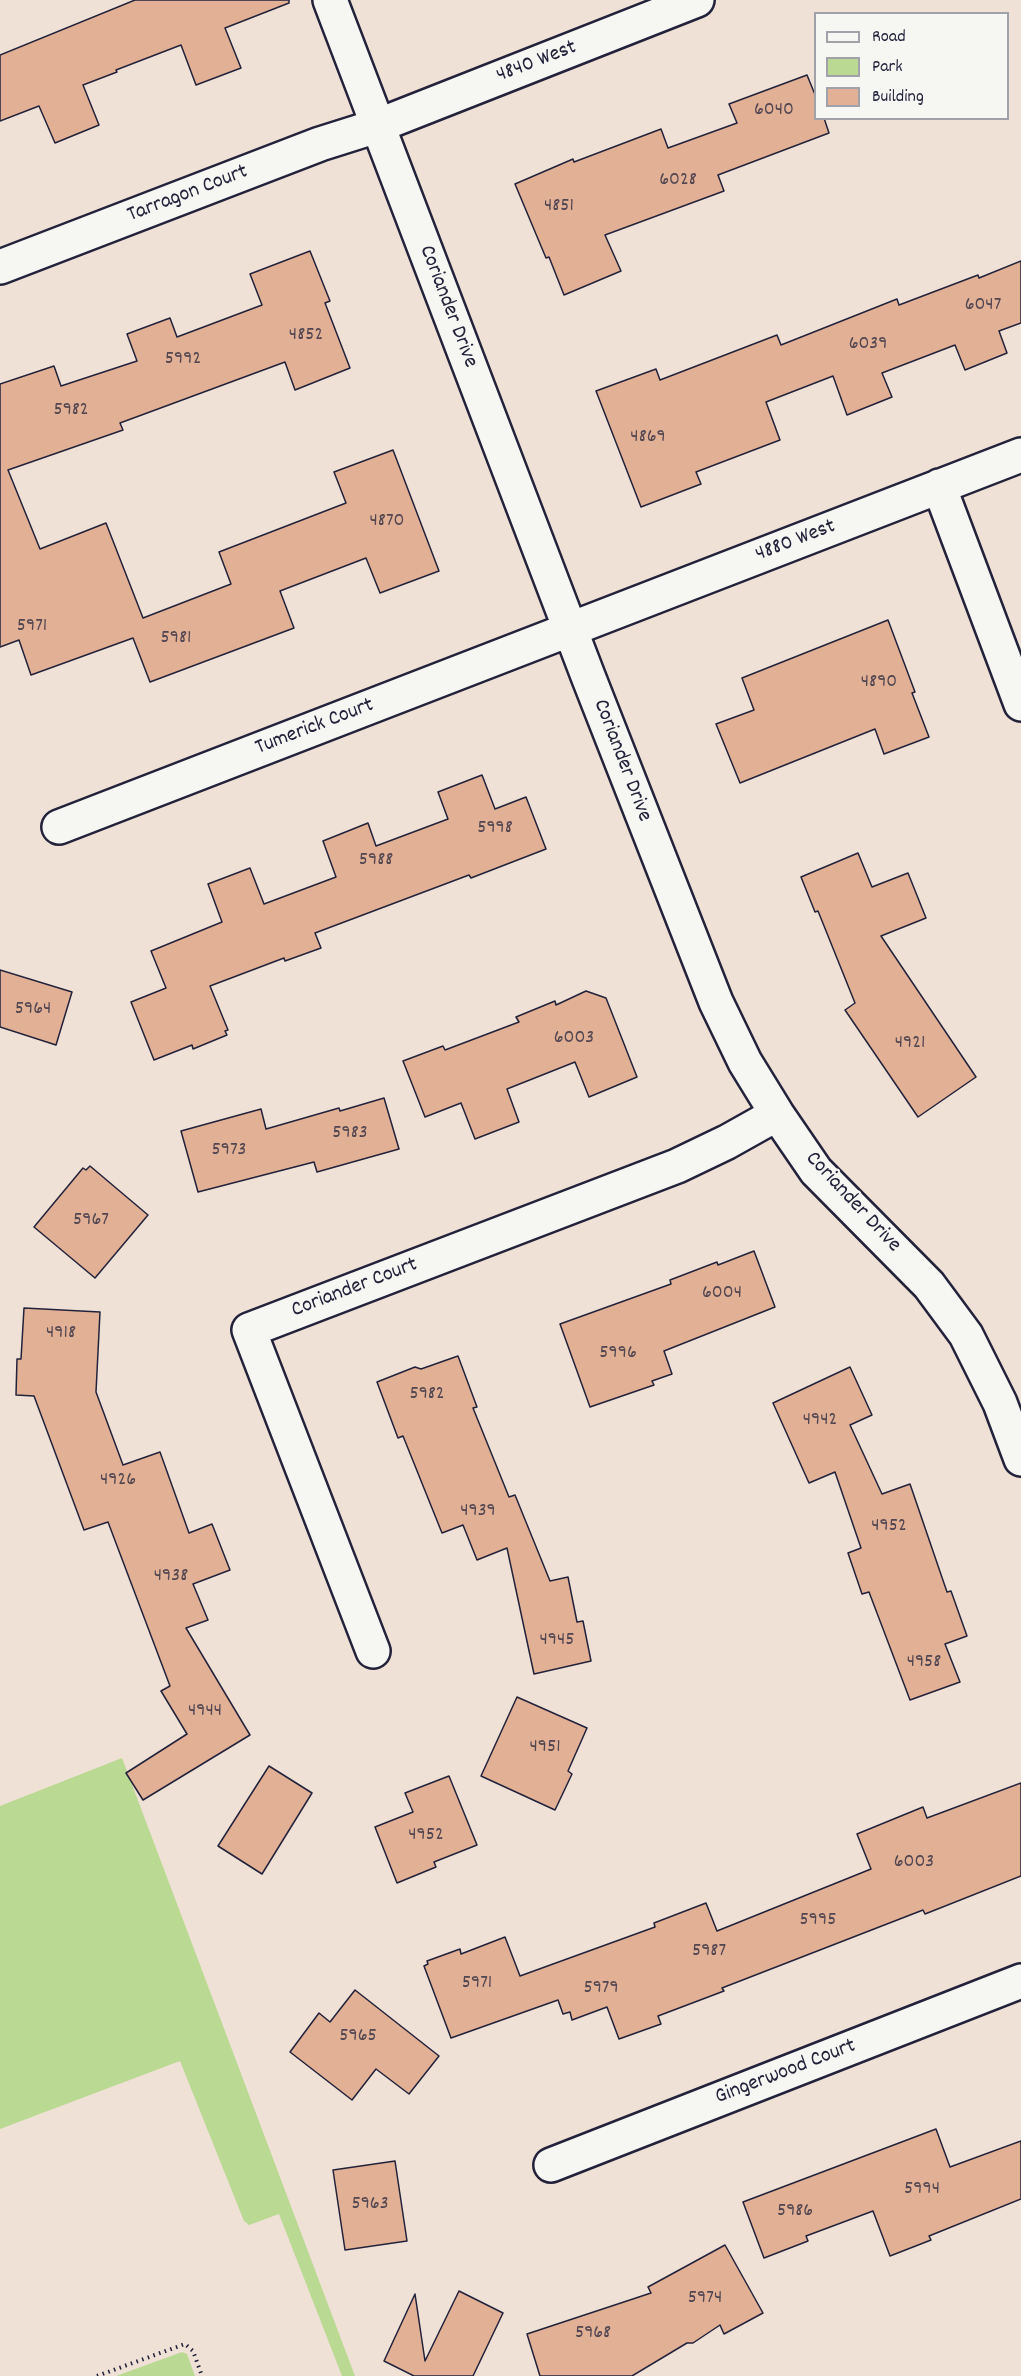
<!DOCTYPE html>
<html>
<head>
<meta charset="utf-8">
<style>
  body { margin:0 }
  #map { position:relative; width:1021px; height:2376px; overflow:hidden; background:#f0e1d6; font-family:Dekko,sans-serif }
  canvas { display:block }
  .legend { position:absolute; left:814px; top:12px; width:195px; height:108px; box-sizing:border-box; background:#f6f6f2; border:2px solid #a1a1a9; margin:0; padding:8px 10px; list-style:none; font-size:18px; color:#22223b }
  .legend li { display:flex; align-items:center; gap:12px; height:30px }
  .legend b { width:30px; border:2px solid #a1a1a9 }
</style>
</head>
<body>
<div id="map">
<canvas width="1021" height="2376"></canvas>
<ul class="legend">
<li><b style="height:8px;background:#f6f6f2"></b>Road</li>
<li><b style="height:16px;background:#bad992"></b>Park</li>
<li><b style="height:16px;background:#e2b094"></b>Building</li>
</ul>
</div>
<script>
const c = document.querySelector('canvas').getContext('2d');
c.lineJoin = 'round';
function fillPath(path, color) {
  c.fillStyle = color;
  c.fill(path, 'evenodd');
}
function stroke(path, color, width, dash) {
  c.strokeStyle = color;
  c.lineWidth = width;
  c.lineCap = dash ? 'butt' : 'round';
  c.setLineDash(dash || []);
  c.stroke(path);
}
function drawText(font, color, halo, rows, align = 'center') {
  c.font = font + ' Dekko,sans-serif';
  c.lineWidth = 4.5;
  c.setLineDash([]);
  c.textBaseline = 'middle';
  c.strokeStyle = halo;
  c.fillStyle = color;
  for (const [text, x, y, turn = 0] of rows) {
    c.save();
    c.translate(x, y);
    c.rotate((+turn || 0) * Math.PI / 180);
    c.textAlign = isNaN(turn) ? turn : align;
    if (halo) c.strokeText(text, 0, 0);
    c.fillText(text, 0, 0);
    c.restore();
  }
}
const green = new Path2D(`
  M 122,1758 L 355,2376 L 342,2376 L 279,2214 L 249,2225 L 244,2221 L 180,2061 L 0,2129 L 0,1806 Z
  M 182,2352 L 187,2354 L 195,2376 L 116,2376 Z`);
const building = new Path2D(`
  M 135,0 L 289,0 L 289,3 L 225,28 L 241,68 L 196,85 L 181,45 L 116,70 L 117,72 L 83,85 L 99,125 L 55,143 L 39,106 L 0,121 L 0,55 Z
  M 807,75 L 816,97 L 816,118 L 824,118 L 829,133 L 718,175 L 724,191 L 605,235 L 621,271 L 564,295 L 549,257 L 546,258 L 515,184 L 573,159 L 574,162 L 661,129 L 668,148 L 737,123 L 729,104 Z
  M 310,251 L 330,301 L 325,303 L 350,368 L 295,390 L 285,362 L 120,423 L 123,430 L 8,470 L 40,549 L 106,523 L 143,618 L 231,584 L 219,552 L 346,503 L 334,472 L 393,450 L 439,571 L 380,593 L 366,558 L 280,591 L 294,628 L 150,682 L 133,638 L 31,675 L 19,640 L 0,647 L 0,384 L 54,366 L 61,386 L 137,361 L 127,334 L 170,318 L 177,337 L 262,305 L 250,274 Z
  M 1021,261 L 1021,323 L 999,331 L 1007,353 L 965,370 L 955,345 L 882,373 L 892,397 L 847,415 L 833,376 L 766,402 L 780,440 L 696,472 L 701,484 L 641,507 L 596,391 L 656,369 L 660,380 L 777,335 L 781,345 L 897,299 L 899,305 L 978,275 L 979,278 Z
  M 888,620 L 915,692 L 912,693 L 929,737 L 884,754 L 875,729 L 740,783 L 716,724 L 754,710 L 742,678 Z
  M 482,775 L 495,809 L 526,797 L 546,849 L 471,878 L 469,875 L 315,933 L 321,948 L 285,961 L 284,958 L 210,986 L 228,1030 L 225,1031 L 227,1035 L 193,1049 L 192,1045 L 154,1060 L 131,1002 L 166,988 L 151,951 L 222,922 L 208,884 L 250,868 L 264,904 L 336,877 L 323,841 L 368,823 L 376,846 L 448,819 L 438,792 Z
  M 858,853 L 872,887 L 908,873 L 926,918 L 881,936 L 976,1077 L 918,1117 L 845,1010 L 855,1003 L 818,911 L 815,912 L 801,877 Z
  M 0,970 L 72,992 L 56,1045 L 0,1027 Z
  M 586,991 L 606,998 L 637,1077 L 589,1097 L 575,1062 L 507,1089 L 519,1122 L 475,1139 L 461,1103 L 425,1117 L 403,1061 L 443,1046 L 445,1050 L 519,1022 L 516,1017 L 555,1001 L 556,1005 Z
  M 384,1098 L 399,1149 L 317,1172 L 314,1162 L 198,1192 L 181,1131 L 261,1109 L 266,1129 L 339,1108 L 340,1111 Z
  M 90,1166 L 148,1215 L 95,1278 L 34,1227 L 83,1168 L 86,1170 Z
  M 754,1251 L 775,1307 L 664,1351 L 672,1374 L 652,1381 L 654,1385 L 590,1407 L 560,1324 L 671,1284 L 670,1280 L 717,1262 L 718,1265 Z
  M 24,1308 L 100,1312 L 96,1392 L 123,1465 L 160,1452 L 189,1533 L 212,1524 L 230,1570 L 193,1584 L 208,1620 L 186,1628 L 250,1735 L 143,1800 L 126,1773 L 187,1734 L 161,1691 L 170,1686 L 108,1522 L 84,1530 L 34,1396 L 16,1395 L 17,1359 L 21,1359 Z
  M 458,1356 L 477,1407 L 473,1408 L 509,1497 L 515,1495 L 550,1581 L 568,1577 L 577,1622 L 583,1621 L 591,1661 L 534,1674 L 507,1548 L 477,1560 L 463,1525 L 442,1533 L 403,1436 L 398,1438 L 377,1382 L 415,1367 L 421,1369 Z
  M 850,1367 L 872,1415 L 850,1425 L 882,1494 L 910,1484 L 947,1592 L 951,1591 L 967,1636 L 945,1644 L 960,1682 L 910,1700 L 869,1592 L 862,1594 L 848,1553 L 861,1548 L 835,1472 L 809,1483 L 773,1403 Z
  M 517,1697 L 587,1728 L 568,1771 L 572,1774 L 555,1810 L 481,1776 Z
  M 269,1766 L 312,1793 L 262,1874 L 218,1846 Z
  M 449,1776 L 477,1845 L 434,1862 L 436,1867 L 397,1883 L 375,1827 L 413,1812 L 405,1793 Z
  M 1021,1783 L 1021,1876 L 925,1914 L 923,1910 L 722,1988 L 724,1991 L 658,2016 L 661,2024 L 619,2039 L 607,2007 L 572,2020 L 570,2012 L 563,2014 L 558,2000 L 451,2038 L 424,1966 L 428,1964 L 427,1961 L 460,1949 L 461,1954 L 505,1937 L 520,1976 L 655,1927 L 654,1923 L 706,1903 L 717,1931 L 871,1869 L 857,1834 L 923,1807 L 927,1818 Z
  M 355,1990 L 439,2056 L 409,2094 L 376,2069 L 352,2100 L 290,2052 L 319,2013 L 330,2022 Z
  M 936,2129 L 950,2167 L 1021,2141 L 1021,2199 L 929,2236 L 931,2240 L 890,2256 L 873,2211 L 806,2236 L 808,2241 L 764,2258 L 743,2202 Z
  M 395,2161 L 407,2241 L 345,2250 L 333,2170 Z
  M 725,2245 L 763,2313 L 724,2334 L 720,2325 L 693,2343 L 687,2343 L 632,2376 L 540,2376 L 527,2334 L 651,2293 L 648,2287 Z
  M 459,2291 L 503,2313 L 473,2376 L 414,2376 L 384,2361 L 415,2294 L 425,2361 Z`);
const path = new Path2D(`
  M 97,2376 L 185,2344 L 193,2351 L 202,2376`);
const minor = new Path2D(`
  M 330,0 L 588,676 L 716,1002 L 745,1062 L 777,1114 L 816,1171 L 929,1285 L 966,1335 L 1000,1403 L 1021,1459
  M 0,267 L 320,144 L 377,126 L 697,0
  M 939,486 L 1021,704
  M 59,827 L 1021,455
  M 373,1651 L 249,1330 L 677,1166 L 727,1142 L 777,1114
  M 551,2165 L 1021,1981`);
const numberNames = [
  ["6040",774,111],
  ["6028",678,181],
  ["4851",559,207],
  ["6047",983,306],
  ["4852",306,336],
  ["6039",868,345],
  ["5992",183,360],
  ["5982",71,411],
  ["4869",648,438],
  ["4870",387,522],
  ["5971",32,627],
  ["5981",176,639],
  ["4890",879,683],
  ["5998",495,829],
  ["5988",376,861],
  ["5964",33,1010],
  ["6003",574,1039],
  ["4921",910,1044],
  ["5983",350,1134],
  ["5973",229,1151],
  ["5967",91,1221],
  ["6004",722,1294],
  ["4918",61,1334],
  ["5996",618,1354],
  ["5982",427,1395],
  ["4942",820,1421],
  ["4926",118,1481],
  ["4939",478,1512],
  ["4952",889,1527],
  ["4938",171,1577],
  ["4945",557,1641],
  ["4958",924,1663],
  ["4944",205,1712],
  ["4951",545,1748],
  ["4952",426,1836],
  ["6003",914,1863],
  ["5995",818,1921],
  ["5987",709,1952],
  ["5971",477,1984],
  ["5979",601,1989],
  ["5965",358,2037],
  ["5994",922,2190],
  ["5963",370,2205],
  ["5986",795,2212],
  ["5974",705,2299],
  ["5968",593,2334]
];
const streetNames = [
  ["4840 West",537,63,-21],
  ["Tarragon Court",188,195,-21],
  ["Coriander Drive",447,307,69],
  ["4880 West",796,542,-21],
  ["Tumerick Court",315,728,-21],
  ["Coriander Drive",621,761,69],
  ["Coriander Drive",852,1203,47],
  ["Coriander Court",355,1289,-21],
  ["Gingerwood Court",786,2073,-21]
];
fillPath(green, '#bad992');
fillPath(building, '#e2b094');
stroke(building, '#22223b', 1.5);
stroke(minor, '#22223b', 38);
stroke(path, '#22223b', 4, [1.5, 4.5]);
stroke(minor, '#f6f6f2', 33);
drawText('20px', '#524651', null, numberNames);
drawText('22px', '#22223b', '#f6f6f2', streetNames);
</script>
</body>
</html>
